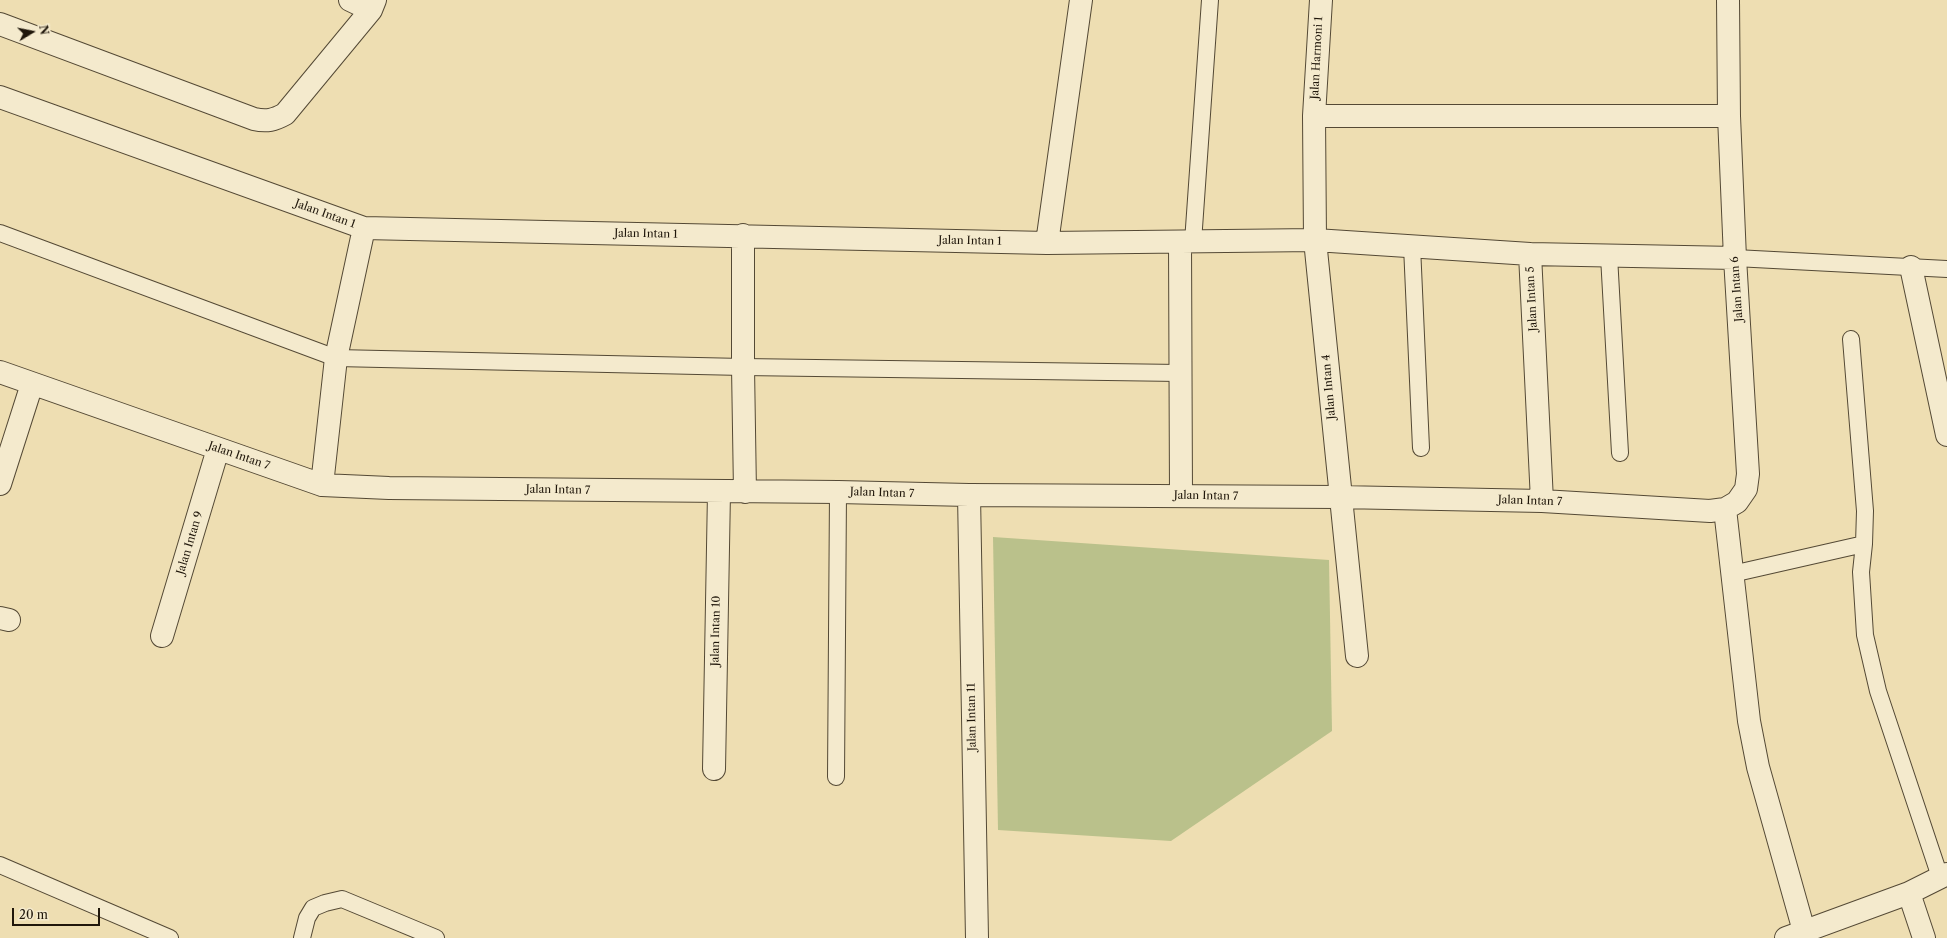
<!DOCTYPE html>
<html>
<head>
<meta charset="utf-8">
<style>
  body { margin:0 }
  #map { position:relative; width:1947px; height:938px; overflow:hidden; background:#eedeb2; font-family:"Libre Caslon Text",serif }
  canvas { display:block }
  .north { position:absolute; left:12px; top:12px; width:40px; height:40px; -webkit-text-stroke:3px #f4eacd; paint-order:stroke; rotate:80deg; font-size:11px; font-weight:700; line-height:16px; text-align:center; color:#20170b }
  .north::after { content:''; display:block; margin:auto; width:14px; height:18px; background:#20170b; clip-path:polygon(50% 0,100% 100%,50% 72%,0 100%) }
  .scale { position:absolute; left:12px; top:908px; width:88px; height:18px; box-sizing:border-box; border:2px solid #20170b; border-top:0; padding-left:5px; font-size:12px; line-height:14px; white-space:nowrap; color:#20170b; -webkit-text-stroke:3px #f4eacd; paint-order:stroke }
</style>
</head>
<body>
<div id="map">
<canvas width="1947" height="938"></canvas>
<div class="north">N</div>
<div class="scale">20 m</div>
</div>
<script>
const c = document.querySelector('canvas').getContext('2d');
c.lineJoin = 'round';
function fillPath(path, color) {
  c.fillStyle = color;
  c.fill(path, 'evenodd');
}
function stroke(path, color, width, dash) {
  c.strokeStyle = color;
  c.lineWidth = width;
  c.lineCap = dash ? 'butt' : 'round';
  c.setLineDash(dash || []);
  c.stroke(path);
}
function drawText(font, color, halo, rows, align = 'center') {
  c.font = font + ' "Libre Caslon Text",serif';
  c.lineWidth = 3.5;
  c.setLineDash([]);
  c.textBaseline = 'middle';
  c.strokeStyle = halo;
  c.fillStyle = color;
  for (const [text, x, y, turn = 0] of rows) {
    c.save();
    c.translate(x, y);
    c.rotate((+turn || 0) * Math.PI / 180);
    c.textAlign = isNaN(turn) ? turn : align;
    if (halo) c.strokeText(text, 0, 0);
    c.fillText(text, 0, 0);
    c.restore();
  }
}
const green = new Path2D(`
  M 993,537 L 1329,560 L 1332,731 L 1171,841 L 998,830 Z`);
const lane = new Path2D(`
  M 0,233 L 336,358 L 743,367 L 1180,373
  M 1193,242 L 1210,0
  M 1412,246 L 1421,448
  M 1609,256 L 1620,453
  M 1735,258 L 1947,269
  M 1864,544 L 1861,572 L 1865,635 L 1878,691 L 1940,877
  M 1732,574 L 1864,544 L 1865,511 L 1851,339
  M 836,777 L 838,492
  M 0,865 L 170,938
  M 302,938 L 307,918 L 313,908 L 325,903 L 342,899 L 436,938`);
const street = new Path2D(`
  M 350,0 L 371,10 L 375,0
  M 1321,0 L 1314,116 L 1315,240 L 1357,656
  M 0,24 L 254,119 C 267,122 274,120 285,114 L 371,10
  M 0,97 L 364,228 L 1047,243 L 1315,240 L 1530,254
  M 1314,116 L 1729,116
  M 743,235 L 743,367 L 745,492
  M 1180,242 L 1181,496
  M 1047,243 L 1081,0
  M 1911,267 L 1947,435
  M 0,372 L 322,485 L 389,488 L 838,492 L 969,495 L 1339,497 L 1542,501 L 1710,511 L 1725,509 L 1737,502 L 1746,489 L 1748,474 L 1735,258 L 1729,116 L 1728,0
  M 0,484 L 32,384
  M 322,485 L 336,358 L 364,228
  M 969,495 L 977,938
  M 1542,501 L 1530,254 L 1735,258
  M 1725,509 L 1749,721 L 1758,767 L 1804,931
  M 0,618 L 9,620
  M 162,636 L 218,449
  M 714,769 L 719,492
  M 1909,893 L 1924,938
  M 1786,938 L 1909,893 L 1947,874`);
const streetNames = [
  ["Jalan Harmoni 1",1317,58,-87],
  ["Jalan Intan 1",325,214,20],
  ["Jalan Intan 1",646,234,1],
  ["Jalan Intan 1",970,241,1],
  ["Jalan Intan 6",1737,289,-94],
  ["Jalan Intan 5",1532,299,-93],
  ["Jalan Intan 4",1329,387,-95],
  ["Jalan Intan 7",239,456,19],
  ["Jalan Intan 7",558,490,1],
  ["Jalan Intan 7",882,493,2],
  ["Jalan Intan 7",1206,496,1],
  ["Jalan Intan 7",1530,501,2],
  ["Jalan Intan 9",190,543,-73],
  ["Jalan Intan 10",716,631,-89],
  ["Jalan Intan 11",972,717,-91]
];
fillPath(green, '#bac18b');
stroke(lane, '#544935', 18);
stroke(street, '#544935', 24);
stroke(lane, '#f4eacd', 16);
stroke(street, '#f4eacd', 22);
drawText('11px', '#20170b', '#f4eacd', streetNames);
</script>
</body>
</html>
